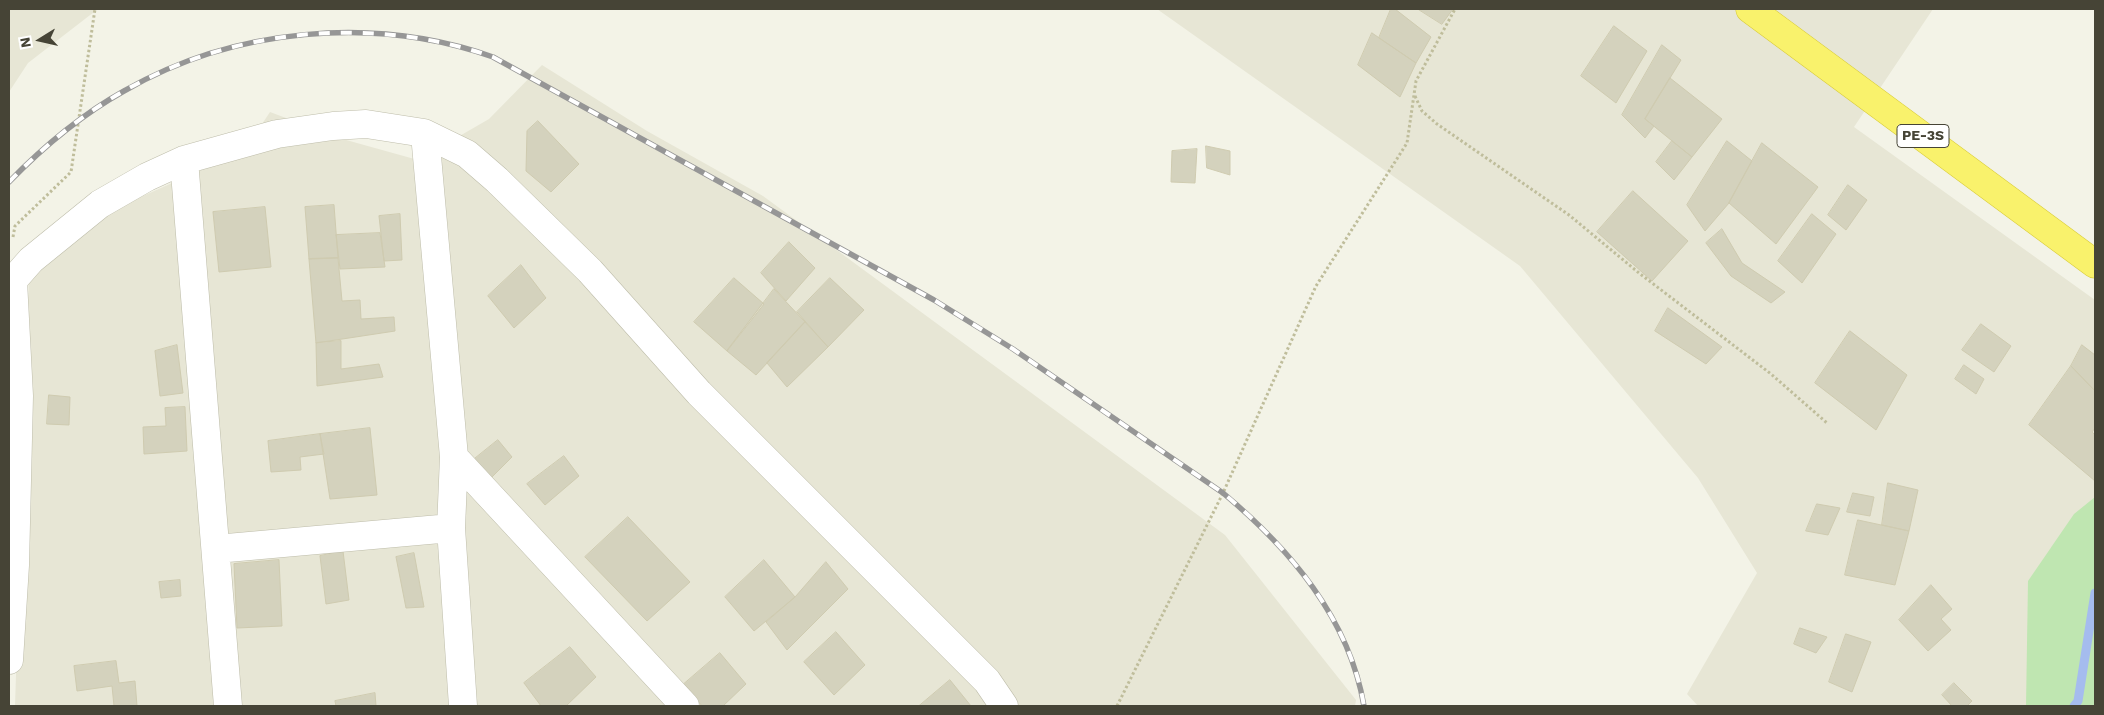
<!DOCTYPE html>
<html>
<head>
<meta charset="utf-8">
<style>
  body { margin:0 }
  #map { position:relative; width:2104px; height:715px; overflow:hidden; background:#f3f3e7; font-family:"Work Sans",sans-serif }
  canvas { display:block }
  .frame { position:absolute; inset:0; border:10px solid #464436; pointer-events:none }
  .north { position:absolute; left:15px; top:15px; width:50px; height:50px; -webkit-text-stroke:4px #fff; paint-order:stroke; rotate:260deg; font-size:14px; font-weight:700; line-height:20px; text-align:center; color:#464436 }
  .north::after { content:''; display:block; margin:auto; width:18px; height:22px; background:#464436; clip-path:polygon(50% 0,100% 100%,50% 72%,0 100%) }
</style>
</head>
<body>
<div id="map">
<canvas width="2104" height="715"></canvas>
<div class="frame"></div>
<div class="north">N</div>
</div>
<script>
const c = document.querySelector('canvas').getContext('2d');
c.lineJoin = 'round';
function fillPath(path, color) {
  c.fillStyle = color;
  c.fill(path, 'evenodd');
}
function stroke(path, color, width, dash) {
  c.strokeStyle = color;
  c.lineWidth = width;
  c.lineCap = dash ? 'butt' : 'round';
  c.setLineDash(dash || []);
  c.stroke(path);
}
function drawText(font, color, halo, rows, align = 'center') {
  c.font = font + ' "Work Sans",sans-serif';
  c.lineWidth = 4;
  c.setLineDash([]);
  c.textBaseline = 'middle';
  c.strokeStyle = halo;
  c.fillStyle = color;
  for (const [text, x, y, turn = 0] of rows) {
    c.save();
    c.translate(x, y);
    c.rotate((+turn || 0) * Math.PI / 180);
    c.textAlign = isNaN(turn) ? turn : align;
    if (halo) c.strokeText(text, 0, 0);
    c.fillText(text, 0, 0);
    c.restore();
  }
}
const residential = new Path2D(`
  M 9,9 L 95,9 L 94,12 L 28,63 L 9,92 Z
  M 1157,9 L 1933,9 L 1854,127 L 2095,300 L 2095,546 L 2053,706 L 1698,706 L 1687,694 L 1757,573 L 1698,478 L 1520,266 Z
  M 542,65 L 647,131 L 763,196 L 1225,535 L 1356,700 L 1355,706 L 15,706 L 29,271 L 107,212 L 244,151 L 270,112 L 339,138 L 418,160 L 489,119 Z`);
const green = new Path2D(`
  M 2095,497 L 2095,706 L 2026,706 L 2028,581 L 2074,514 Z`);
const stream = new Path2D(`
  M 2074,706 L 2078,701 L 2095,593`);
const building = new Path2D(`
  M 1391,9 L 1395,9 L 1431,37 L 1416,63 L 1379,38 Z
  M 1418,9 L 1453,9 L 1442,24 Z
  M 1614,26 L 1647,51 L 1616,103 L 1581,76 Z
  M 1372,33 L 1416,63 L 1400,97 L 1358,65 Z
  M 1662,45 L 1681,60 L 1645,119 L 1654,126 L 1645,138 L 1622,115 Z
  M 1670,78 L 1722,119 L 1692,157 L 1645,119 Z
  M 538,121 L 579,164 L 551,192 L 526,171 L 527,131 Z
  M 1672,141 L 1692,157 L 1674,180 L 1656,162 Z
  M 1727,141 L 1752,161 L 1729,203 L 1705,231 L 1687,205 Z
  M 1762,143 L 1818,187 L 1776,244 L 1729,203 Z
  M 1206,146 L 1230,151 L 1230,175 L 1207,168 Z
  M 1197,149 L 1195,183 L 1171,182 L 1172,151 Z
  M 1848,185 L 1867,200 L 1846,230 L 1828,215 Z
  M 1633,191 L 1688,241 L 1652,281 L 1597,232 Z
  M 334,205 L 338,258 L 309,259 L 305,207 Z
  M 265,207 L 271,267 L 219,272 L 213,212 Z
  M 400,214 L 402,260 L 384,261 L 379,216 Z
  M 1812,214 L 1836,234 L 1802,283 L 1778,261 Z
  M 1722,229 L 1742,263 L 1785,292 L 1771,303 L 1731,276 L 1706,243 Z
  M 380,233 L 385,267 L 340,269 L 336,235 Z
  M 789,242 L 815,268 L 786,301 L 761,273 Z
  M 338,258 L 342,301 L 360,300 L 361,319 L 394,317 L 395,331 L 316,343 L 309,259 Z
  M 521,265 L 546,298 L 514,328 L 488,296 Z
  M 734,278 L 764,304 L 727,351 L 694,322 Z
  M 830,278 L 864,310 L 828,347 L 797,312 Z
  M 774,289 L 805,322 L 756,375 L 727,351 Z
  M 1668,308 L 1722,347 L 1706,364 L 1655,331 Z
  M 805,322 L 828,347 L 787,387 L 767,363 Z
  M 1981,324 L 2011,346 L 1994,372 L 1962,350 Z
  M 1850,331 L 1907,375 L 1876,430 L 1815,383 Z
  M 341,341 L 341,369 L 379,364 L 383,377 L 317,386 L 316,343 Z
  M 177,345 L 183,393 L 160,396 L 155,351 Z
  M 2082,345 L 2095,355 L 2095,391 L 2071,366 Z
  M 1964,365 L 1984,379 L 1976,394 L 1955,379 Z
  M 2071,366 L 2095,391 L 2095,428 L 2092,432 L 2095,435 L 2095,481 L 2029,425 Z
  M 49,395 L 70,397 L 69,425 L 47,424 Z
  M 185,407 L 187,451 L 144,454 L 143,427 L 166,426 L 165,408 Z
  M 370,428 L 377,495 L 330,499 L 320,434 Z
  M 320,434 L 324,454 L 300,457 L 301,470 L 271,472 L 268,441 Z
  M 498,440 L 512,457 L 484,485 L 467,465 Z
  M 564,456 L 579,476 L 545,505 L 527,484 Z
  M 1888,483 L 1918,490 L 1909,531 L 1882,525 Z
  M 1853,493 L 1874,497 L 1870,516 L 1847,512 Z
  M 1817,504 L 1840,508 L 1828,535 L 1806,531 Z
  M 628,517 L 690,582 L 647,621 L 585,557 Z
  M 1858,520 L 1909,531 L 1895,585 L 1845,575 Z
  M 343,551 L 349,600 L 326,604 L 320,556 Z
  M 414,553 L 424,607 L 406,608 L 396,557 Z
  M 279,560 L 282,626 L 237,628 L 234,564 Z
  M 764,560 L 795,597 L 754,631 L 725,597 Z
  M 826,562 L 848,589 L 787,650 L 766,622 L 795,597 Z
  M 180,580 L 181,596 L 161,598 L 159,582 Z
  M 1931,585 L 1952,609 L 1941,619 L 1951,630 L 1928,651 L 1899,620 Z
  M 1800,628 L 1827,637 L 1816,653 L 1794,644 Z
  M 836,632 L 865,665 L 834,695 L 804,662 Z
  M 1846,634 L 1871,642 L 1852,692 L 1829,682 Z
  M 570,647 L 596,677 L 566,706 L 541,706 L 524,683 Z
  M 720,653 L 746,684 L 723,706 L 702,706 L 684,684 Z
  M 116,661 L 119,683 L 135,681 L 137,706 L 114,706 L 112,686 L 77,691 L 74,666 Z
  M 950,680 L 971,706 L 919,706 Z
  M 1954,683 L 1972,701 L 1967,706 L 1952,706 L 1942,695 Z
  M 375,693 L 376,706 L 336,706 L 335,701 Z`);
const path = new Path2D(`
  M 1415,96 L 1422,111 L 1437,124 L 1569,215 L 1639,273 L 1771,374 L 1827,423
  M 13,237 L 15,226 L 71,172 L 95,9
  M 1117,706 L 1223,493 L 1316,286 L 1407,143 L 1416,81 L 1455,9`);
const minor = new Path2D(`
  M 425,134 L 454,457 L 451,528 L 463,706
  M 184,160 L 228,706
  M 9,285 L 31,260 L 100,204 L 147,177 L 184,160 L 277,134 L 333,126 L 366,124 L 424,133 L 467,154 L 497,180 L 590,271 L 699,393 L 987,681 L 1004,706
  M 454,457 L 685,706
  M 216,549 L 451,528
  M 9,660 L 15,565 L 19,396 L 13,281`);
const highway = new Path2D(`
  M 1750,9 L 2095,264`);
const rail = new Path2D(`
  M 9,182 C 43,147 81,115 124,91 C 233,28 374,15 493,57 L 934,300 L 1013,349 L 1223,493 C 1290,549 1349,618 1364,706`);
const shields = [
  [1923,136,52]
];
const shieldNames = [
  ["PE-3S",1923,136]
];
fillPath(residential, '#e7e6d5');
fillPath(green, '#bfe6b1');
stroke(stream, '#a5bcee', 9);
fillPath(building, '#d4d2bd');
stroke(building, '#cfcbb0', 1);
stroke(minor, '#bebdaa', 29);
stroke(highway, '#d8cb3b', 29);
stroke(path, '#bfbd9b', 3, [2.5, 2.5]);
stroke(minor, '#fff', 28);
stroke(highway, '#f9f26c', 28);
stroke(rail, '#969696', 5.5);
stroke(rail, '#fff', 4, [11]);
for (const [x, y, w] of shields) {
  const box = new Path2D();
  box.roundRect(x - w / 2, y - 11.5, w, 23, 4);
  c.fillStyle = '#fff';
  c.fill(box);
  stroke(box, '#464436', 1);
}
drawText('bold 14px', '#464436', null, shieldNames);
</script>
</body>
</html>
